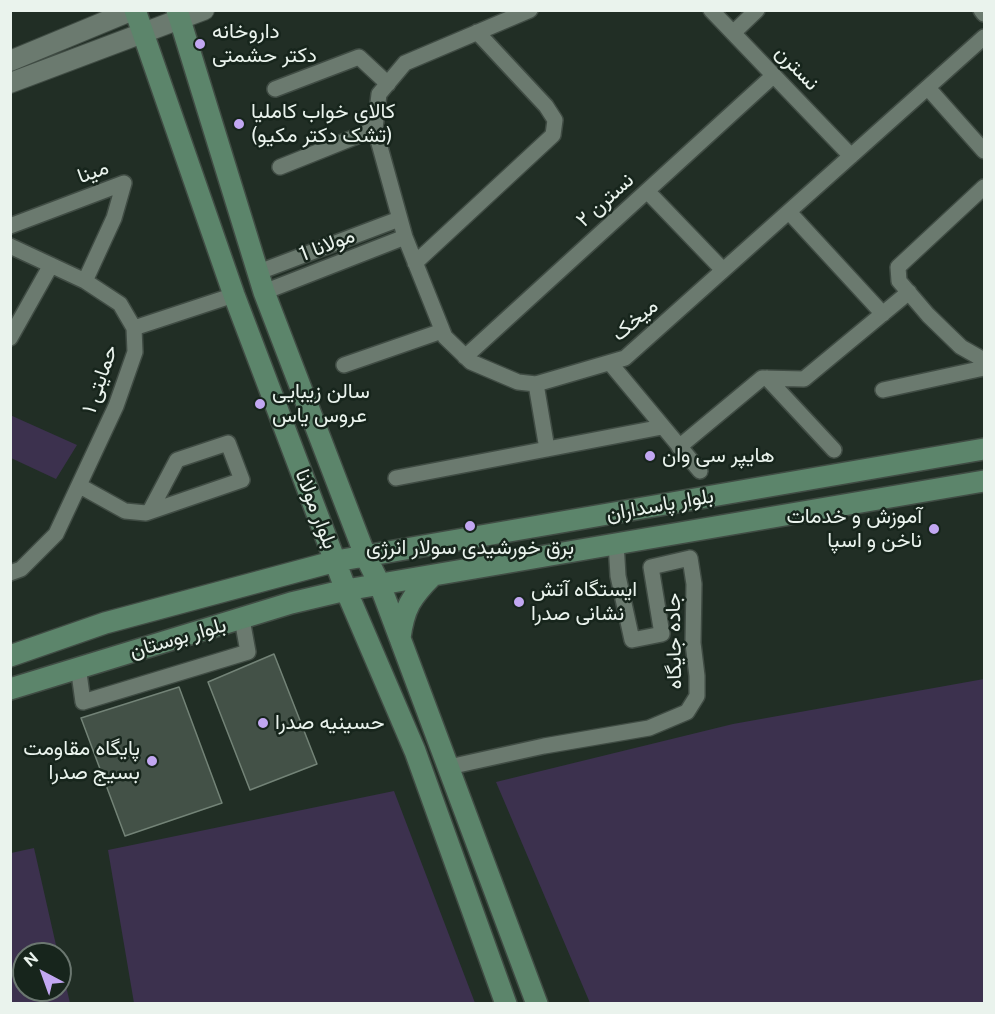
<!DOCTYPE html>
<html>
<head>
<meta charset="utf-8">
<style>
  body { margin:0 }
  #map { position:relative; width:995px; height:1014px; overflow:hidden; background:#212e25; font-family:"Public Sans",sans-serif }
  canvas { display:block }
  .frame { position:absolute; inset:0; border:12px solid #eaf3ed; pointer-events:none }
  .north { position:absolute; left:12px; top:942px; width:60px; height:60px; box-sizing:border-box; background:#17251c; border:2px solid #6b7770; border-radius:50%; rotate:319deg; font-size:16px; font-weight:700; line-height:24px; text-align:center; color:#eaf3ed }
  .north::after { content:''; display:block; margin:auto; width:21px; height:27px; background:#c2a7f2; clip-path:polygon(50% 0,100% 100%,50% 72%,0 100%) }
</style>
</head>
<body>
<div id="map">
<canvas width="995" height="1014"></canvas>
<div class="frame"></div>
<div class="north">N</div>
</div>
<script>
const c = document.querySelector('canvas').getContext('2d');
c.lineJoin = 'round';
function fillPath(path, color) {
  c.fillStyle = color;
  c.fill(path, 'evenodd');
}
function stroke(path, color, width, dash) {
  c.strokeStyle = color;
  c.lineWidth = width;
  c.lineCap = dash ? 'butt' : 'round';
  c.setLineDash(dash || []);
  c.stroke(path);
}
function drawText(font, color, halo, rows, align = 'center') {
  c.font = font + ' "Public Sans",Vazirmatn,sans-serif';
  c.lineWidth = 5;
  c.setLineDash([]);
  c.textBaseline = 'middle';
  c.strokeStyle = halo;
  c.fillStyle = color;
  for (const [text, x, y, turn = 0] of rows) {
    c.save();
    c.translate(x, y);
    c.rotate((+turn || 0) * Math.PI / 180);
    c.textAlign = isNaN(turn) ? turn : align;
    if (halo) c.strokeText(text, 0, 0);
    c.fillText(text, 0, 0);
    c.restore();
  }
}
const green = new Path2D(`
  M 10,415 L 77,445 L 56,479 L 11,458 Z
  M 984,679 L 984,1003 L 590,1003 L 496,782 L 733,724 Z
  M 394,791 L 475,1003 L 134,1003 L 108,850 Z
  M 34,848 L 58,954 L 24,954 L 24,990 L 60,990 L 60,961 L 70,1003 L 11,1003 L 11,853 Z`);
const building = new Path2D(`
  M 274,654 L 317,764 L 250,790 L 208,682 Z
  M 179,687 L 222,803 L 125,836 L 81,718 Z`);
const minor = new Path2D(`
  M 530,10 L 405,63 L 379,94 L 375,129 L 405,237 L 445,337 L 471,362 L 518,382 L 536,384 L 625,358 L 984,37
  M 711,10 L 851,156
  M 981,10 L 984,14
  M 733,33 L 757,10
  M 928,88 L 984,151
  M 275,89 L 359,57 L 388,84
  M 280,167 L 375,129
  M 984,187 L 898,267 L 899,281 L 928,315 L 961,347 L 984,360
  M 647,191 L 723,270
  M 789,212 L 883,314
  M 10,226 L 124,183 L 114,218 L 85,281
  M 10,246 L 85,281 L 120,304 L 134,328 L 135,352 L 116,406 L 56,534 L 21,569 L 10,573
  M 415,263 L 553,135 L 555,120 L 546,106 L 477,32
  M 259,272 L 399,219
  M 264,292 L 405,237
  M 134,328 L 234,295
  M 10,338 L 51,265
  M 465,357 L 774,75
  M 610,363 L 700,471
  M 344,365 L 442,331
  M 767,378 L 834,450
  M 536,384 L 547,449
  M 883,390 L 984,368
  M 679,447 L 762,378 L 804,379 L 909,292
  M 396,478 L 662,427
  M 80,486 L 125,511 L 146,513 L 242,480 L 228,443 L 177,460 L 150,511
  M 78,666 L 83,702 L 248,652 L 242,619
  M 449,767 L 544,746 L 649,728 L 687,712 L 697,696 L 697,676 L 693,643 L 694,584 L 690,558 L 651,567 L 662,634 L 632,640 L 618,576 L 616,543`);
const tertiary = new Path2D(`
  M 10,61 L 133,10
  M 10,83 L 204,10`);
const secondary = new Path2D(`
  M 135,10 L 234,295 L 346,590 L 415,751 L 506,1004
  M 177,10 L 264,292 L 365,555 L 380,585 L 537,1004
  M 400,638 C 404,608 411,597 432,576
  M 10,656 L 105,623 L 336,561 L 984,449
  M 10,689 L 291,603 L 346,590 L 984,481`);
const markers = [
  [200,44,6,"#c2a7f2"],
  [239,124,6,"#c2a7f2"],
  [260,404,6,"#c2a7f2"],
  [650,456,6,"#c2a7f2"],
  [470,526,6,"#c2a7f2"],
  [934,529,6,"#c2a7f2"],
  [519,602,6,"#c2a7f2"],
  [263,723,6,"#c2a7f2"],
  [152,761,6,"#c2a7f2"]
];
const poiNames = [
  ["داروخانه",212,32],
  ["دکتر حشمتی",212,56],
  ["کالای خواب کاملیا",251,112],
  ["(تشک دکتر مکیو)",251,136],
  ["سالن زیبایی",272,392],
  ["عروس یاس",272,416],
  ["هایپر سی وان",662,456],
  ["آموزش و خدمات",922,517,"right"],
  ["ناخن و اسپا",922,541,"right"],
  ["برق خورشیدی سولار انرژی",470,548,"center"],
  ["ایستگاه آتش",531,590],
  ["نشانی صدرا",531,614],
  ["حسینیه صدرا",275,723],
  ["پایگاه مقاومت",140,749,"right"],
  ["بسیج صدرا",140,773,"right"]
];
const streetNames = [
  ["نسترن",797,68,46],
  ["مینا",93,172,-20],
  ["نسترن ۲",605,200,-42],
  ["مولانا 1",327,245,-21],
  ["میخک",635,320,-40],
  ["حمایتی ۱",100,379,-71],
  ["بلوار پاسداران",660,505,-10],
  ["بلوار مولانا",316,509,69],
  ["بلوار بوستان",178,638,-16],
  ["جاده جایگاه",674,641,-91]
];
fillPath(green, '#3c314e');
fillPath(building, '#435147');
stroke(building, '#738377', 1.5);
stroke(minor, '#404c44', 18);
stroke(tertiary, '#404c44', 22);
stroke(secondary, '#404c44', 24);
stroke(minor, '#6b7a6f', 15);
stroke(tertiary, '#6b7a6f', 20);
stroke(secondary, '#5c856b', 21);
for (const [x, y, r, color] of markers) {
  const dot = new Path2D();
  dot.arc(x, y, r, 0, 2 * Math.PI);
  c.fillStyle = color;
  c.fill(dot);
  stroke(dot, '#17251c', 2);
}
drawText('21px', '#eaf3ed', '#17251c', poiNames, 'left');
drawText('21px', '#eaf3ed', '#17251c', streetNames);
</script>
</body>
</html>
